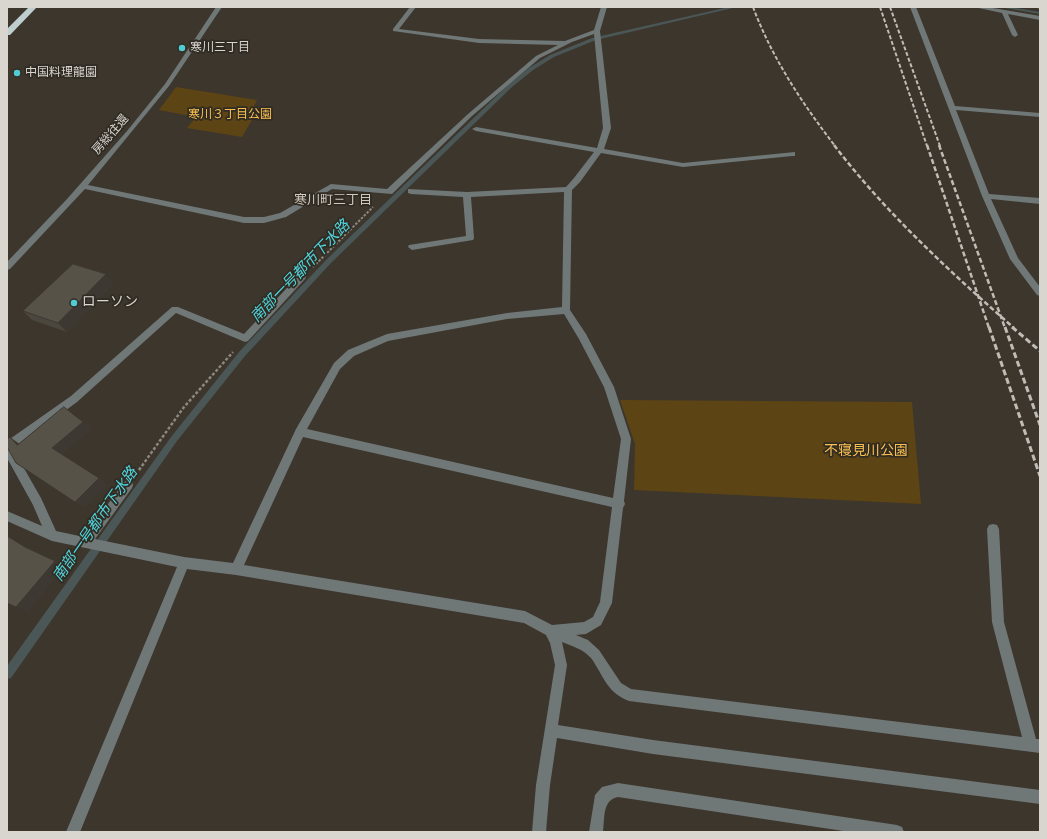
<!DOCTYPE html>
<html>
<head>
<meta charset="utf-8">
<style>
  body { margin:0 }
  #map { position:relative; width:1047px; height:839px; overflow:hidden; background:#3c362d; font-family:"Nunito Sans",sans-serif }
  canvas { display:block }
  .frame { position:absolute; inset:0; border:8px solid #d9d6d0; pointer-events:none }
</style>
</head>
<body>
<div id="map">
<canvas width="1047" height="839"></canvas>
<div class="frame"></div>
</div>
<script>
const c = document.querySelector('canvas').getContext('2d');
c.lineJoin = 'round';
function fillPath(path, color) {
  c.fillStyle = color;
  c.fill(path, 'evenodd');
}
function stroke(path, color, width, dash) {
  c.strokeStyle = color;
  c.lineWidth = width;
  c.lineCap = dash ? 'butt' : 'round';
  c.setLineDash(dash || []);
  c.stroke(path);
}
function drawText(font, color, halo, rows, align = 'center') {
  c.font = font + ' "Nunito Sans","Noto Sans JP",sans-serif';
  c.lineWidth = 3.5;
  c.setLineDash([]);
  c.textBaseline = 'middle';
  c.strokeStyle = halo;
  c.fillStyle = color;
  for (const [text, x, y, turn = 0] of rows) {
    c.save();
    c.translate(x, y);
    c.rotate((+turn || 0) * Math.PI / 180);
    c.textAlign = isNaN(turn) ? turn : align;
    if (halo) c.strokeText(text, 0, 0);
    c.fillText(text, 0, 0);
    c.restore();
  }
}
const green = new Path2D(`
  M 176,87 L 257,100 L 252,110 L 257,111 L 242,137 L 187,128 L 196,117 L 159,110 Z
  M 620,400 L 912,402 L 921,504 L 634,490 L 635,444 Z`);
const stream = new Path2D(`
  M 729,7 L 737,7 L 596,40 L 554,57 L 533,70 L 512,87 L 331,263 L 245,356 L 177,441 L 11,678 L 7,679 L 7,666 L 171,437 L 239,352 L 327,259 L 508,85 L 529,68 L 550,55 L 592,38 Z
  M 999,7 L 1010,7 L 1040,12 L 1040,14 Z`);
const pathFar1 = new Path2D(`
  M 313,267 L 373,207`);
const path = new Path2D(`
  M 139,470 L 184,407 L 233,352`);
const minor = new Path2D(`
  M 216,7 L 222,7 L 169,86 L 88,185 L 244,217 L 264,217 L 280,213 L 331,184 L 387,189 L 468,114 L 536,56 L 558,45 L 479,43 L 393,31 L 393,29 L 410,7 L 416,7 L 399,29 L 479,39 L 565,41 L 594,30 L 601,7 L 607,7 L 600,31 L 611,128 L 604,149 L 683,163 L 795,152 L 795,156 L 792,156 L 683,167 L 601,153 L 580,182 L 572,190 L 570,310 L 586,334 L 614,387 L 631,439 L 624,501 L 625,504 L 623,508 L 612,603 L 601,625 L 586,634 L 576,635 L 588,640 L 599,650 L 621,683 L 631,689 L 1022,737 L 992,622 L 987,529 L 989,525 L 993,524 L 997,525 L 999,529 L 1004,622 L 1036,739 L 1040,739 L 1040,753 L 629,701 C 606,692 604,676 591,658 C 583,649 572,646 562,642 L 567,665 L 558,725 L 653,740 L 1040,790 L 1040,804 L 653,754 L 557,738 L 550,785 L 546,832 L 532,832 L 536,785 L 555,665 L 550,643 L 546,635 L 524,623 L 236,575 L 187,569 L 80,832 L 66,832 L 177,567 L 52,541 L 7,521 L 7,511 L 42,526 L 33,505 L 7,458 L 7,441 L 71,396 L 172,307 L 178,307 L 244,334 L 299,275 L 305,275 L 306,277 L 305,279 L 248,341 L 245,342 L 176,313 L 77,402 L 13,449 L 41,498 L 56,531 L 84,537 L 124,482 L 128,480 L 132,482 L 133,485 L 132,488 L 95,539 L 184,557 L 233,563 L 296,429 L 334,363 L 348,350 L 387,334 L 507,313 L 562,307 L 564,192 L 471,197 L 474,238 L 473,240 L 412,250 L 408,247 L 409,245 L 466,236 L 463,197 L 411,194 L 408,193 L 408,189 L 467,192 L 566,187 L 574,178 L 594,152 L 476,131 L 472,129 L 476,127 L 597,148 L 603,128 L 594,34 L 572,42 L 540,58 L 472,116 L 392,194 L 332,189 L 286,217 L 264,223 L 244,223 L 85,189 L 10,269 L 7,270 L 7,262 L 67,199 L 127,131 L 165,84 ZM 564,314 L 579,339 L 604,387 L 621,439 L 613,498 L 307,429 L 340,369 L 354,356 L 388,341 L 507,319 ZM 303,437 L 612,507 L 600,602 L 593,617 L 584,622 L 552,625 L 525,611 L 244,565 Z
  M 910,7 L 916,7 L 955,106 L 1040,113 L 1040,117 L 956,110 L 989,194 L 1040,198 L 1040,204 L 991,199 L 1018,258 L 1040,287 L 1040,296 L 1037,295 L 1010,259 L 982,196 Z
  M 974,7 L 987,7 L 1040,16 L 1040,20 L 1008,14 L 1018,35 L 1015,37 L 1012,35 L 1002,13 Z
  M 1036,7 L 1040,7 L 1040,9 L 1037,8 Z
  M 618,783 L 897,825 L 902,827 L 904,832 L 850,832 L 618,797 C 602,800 605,818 603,832 L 589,832 L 595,795 L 602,787 Z`);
const highway = new Path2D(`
  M 29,7 L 37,7 L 10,35 L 7,35 L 7,29 Z`);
const railFar2 = new Path2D(`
  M 753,7 C 772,58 802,103 835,146
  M 880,7 L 927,146
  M 890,7 L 940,146`);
const railFar1 = new Path2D(`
  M 834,145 C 886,213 950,272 1014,328
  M 927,145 L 989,328
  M 939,145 L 1005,328`);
const rail = new Path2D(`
  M 989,327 L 1040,476
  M 1005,327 L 1040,425
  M 1012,327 L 1040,351`);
const wall = new Path2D(`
  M 113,284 L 67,332 L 32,320 L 23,311 Z`);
const shadedWall = new Path2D(`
  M 106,274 L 113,284 L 67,332 L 58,323 Z
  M 83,422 L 92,429 L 61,455 L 52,448 Z
  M 10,437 L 21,445 L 17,445 Z
  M 7,460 L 15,475 L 7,482 Z
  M 99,478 L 108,485 L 85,508 L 75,502 Z
  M 7,535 L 35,553 L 25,547 L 7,536 Z
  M 55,561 L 65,566 L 28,612 L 16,607 Z`);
const building = new Path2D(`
  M 73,264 L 106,274 L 58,323 L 23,311 Z
  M 64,407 L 83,422 L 52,448 L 99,478 L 75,502 L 16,463 L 7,447 L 7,440 L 10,437 L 17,445 Z
  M 7,536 L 25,547 L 55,561 L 16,607 L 7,603 Z`);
const markers = [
  [182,48,4,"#51ccd4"],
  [17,73,4,"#51ccd4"],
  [74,303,4,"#51ccd4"]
];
const farPoinames = [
  ["寒川三丁目",190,48],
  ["中国料理龍園",25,73]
];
const farParknames = [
  ["寒川３丁目公園",230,115]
];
const farStreetnames = [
  ["房総往還",111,135,-49]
];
const farNeighbourhoodnames = [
  ["寒川町三丁目",333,201]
];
const poiNames = [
  ["ローソン",82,303]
];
const parkNames = [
  ["不寝見川公園",866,452]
];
const waterNames = [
  ["南部一号都市下水路",301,272,-46],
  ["南部一号都市下水路",96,525,-55]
];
fillPath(green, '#5d4414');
fillPath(stream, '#4b5656');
stroke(pathFar1, '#8c8880', 2, [2.5, 1.5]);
stroke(path, '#8c8880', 2.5, [3, 2]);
fillPath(minor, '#707777');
fillPath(highway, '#bfcecf');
stroke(railFar2, '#c0bdb6', 2, [4, 2]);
stroke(railFar1, '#c0bdb6', 2.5, [5, 2.5]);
stroke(rail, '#c0bdb6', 3, [6, 3]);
fillPath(wall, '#4b473e');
fillPath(shadedWall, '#3d3932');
fillPath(building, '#575248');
stroke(building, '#3d3932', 1);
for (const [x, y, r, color] of markers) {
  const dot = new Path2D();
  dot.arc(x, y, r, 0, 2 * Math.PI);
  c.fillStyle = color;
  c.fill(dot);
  stroke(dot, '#312c23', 1.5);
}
drawText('12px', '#d9d6d0', '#312c23', farPoinames, 'left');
drawText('12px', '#fcc050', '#312c23', farParknames);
drawText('12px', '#d9d6d0', '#312c23', farStreetnames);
drawText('13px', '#cfc8bd', '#312c23', farNeighbourhoodnames);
drawText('14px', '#d9d6d0', '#312c23', poiNames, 'left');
drawText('14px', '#fcc050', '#312c23', parkNames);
drawText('italic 15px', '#4fd5de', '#312c23', waterNames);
</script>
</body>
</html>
